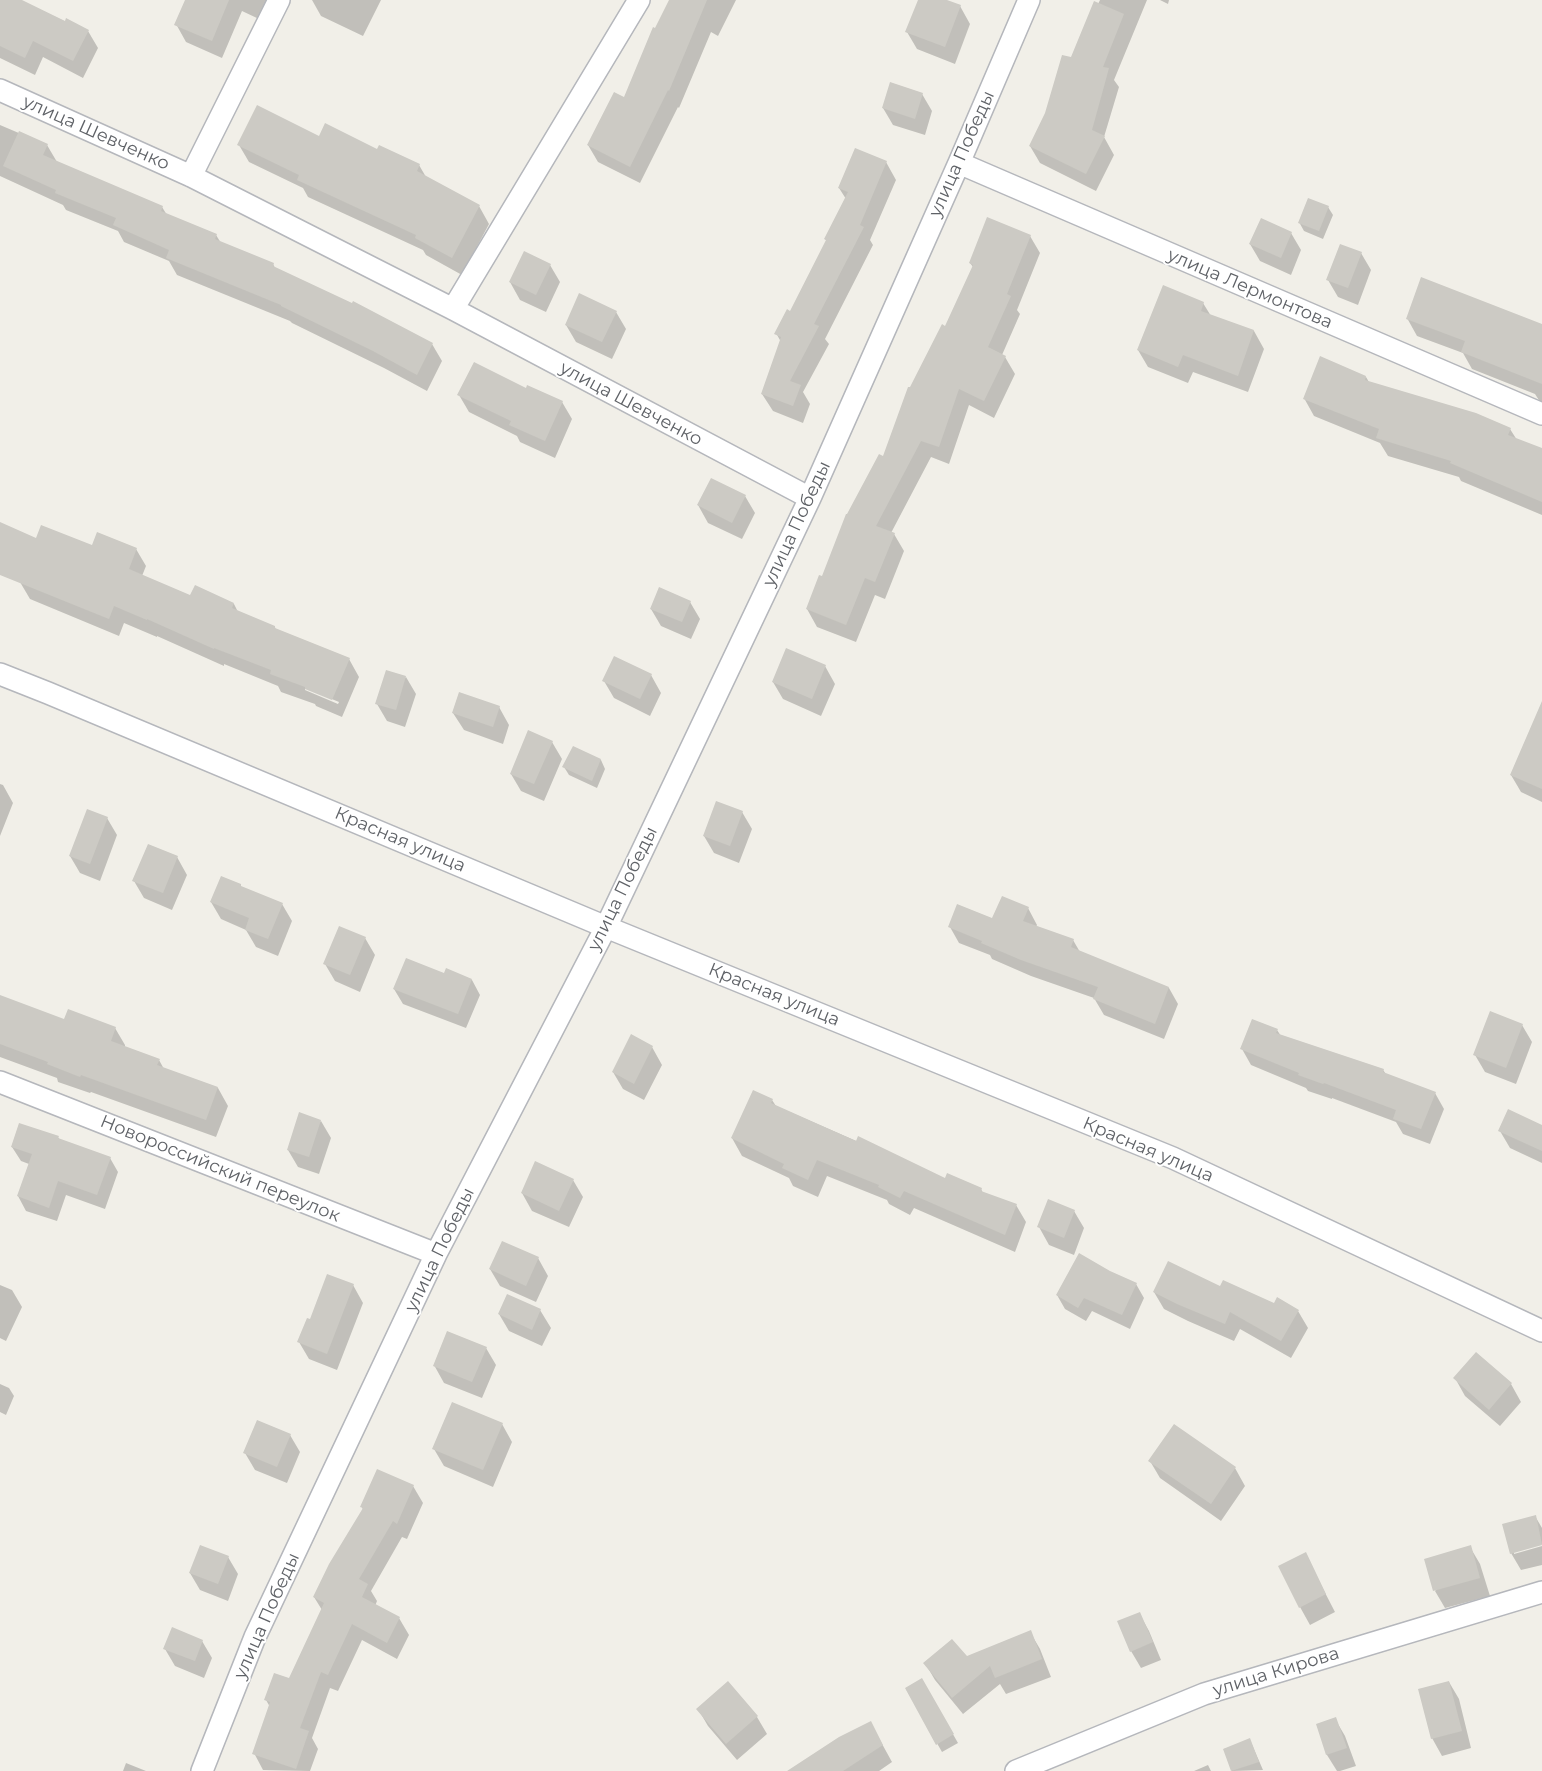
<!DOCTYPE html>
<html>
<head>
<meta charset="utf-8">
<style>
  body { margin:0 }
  canvas { display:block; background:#f1efe8 }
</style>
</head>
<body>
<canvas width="1542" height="1771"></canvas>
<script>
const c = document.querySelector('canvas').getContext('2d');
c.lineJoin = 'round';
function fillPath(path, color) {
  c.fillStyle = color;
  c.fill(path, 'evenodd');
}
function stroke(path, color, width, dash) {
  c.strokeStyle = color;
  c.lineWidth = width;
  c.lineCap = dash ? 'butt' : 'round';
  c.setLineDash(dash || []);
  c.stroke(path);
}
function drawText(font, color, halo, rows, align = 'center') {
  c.font = font + ' Montserrat,sans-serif';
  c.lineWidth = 4;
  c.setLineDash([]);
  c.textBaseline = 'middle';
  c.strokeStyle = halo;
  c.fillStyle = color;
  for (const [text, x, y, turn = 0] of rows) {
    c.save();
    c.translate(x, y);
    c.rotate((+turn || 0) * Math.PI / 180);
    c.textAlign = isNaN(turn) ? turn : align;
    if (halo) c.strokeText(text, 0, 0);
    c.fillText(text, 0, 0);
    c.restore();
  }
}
const shadow = new Path2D(`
  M 0,0 L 20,0 L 66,22 L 88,31 L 98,48 L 83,78 L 43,57 L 35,75 L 0,58 Z
  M 206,0 L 267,0 L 259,19 L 242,11 L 222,58 L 186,42 L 176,24 Z
  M 312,0 L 381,0 L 363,36 L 321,16 Z
  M 670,0 L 736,0 L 718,36 L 711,32 L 679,108 L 678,107 L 640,183 L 598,162 L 588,145 L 625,99 Z
  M 919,0 L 943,0 L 960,6 L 970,24 L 955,64 L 917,49 L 907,32 Z
  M 1100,0 L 1147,0 L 1114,80 L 1119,87 L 1104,137 L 1114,155 L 1096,191 L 1040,163 L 1030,146 Z
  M 1160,0 L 1169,0 L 1168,4 Z
  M 922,94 L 932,111 L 925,135 L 893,125 L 883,108 Z
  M 0,125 L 47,145 L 57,162 L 162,207 L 167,215 L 216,235 L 221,243 L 273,264 L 275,268 L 432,344 L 442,361 L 427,391 L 384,368 L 292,323 L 290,321 L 177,275 L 169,261 L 124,242 L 118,231 L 66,210 L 63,205 L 0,176 Z
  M 239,145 L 378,151 L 419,165 L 426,177 L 479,206 L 489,224 L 462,275 L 426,255 L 423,250 L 308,197 L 303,188 L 249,162 Z
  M 886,162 L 896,180 L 870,240 L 873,245 L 825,339 L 829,344 L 803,392 L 810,404 L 803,423 L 773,411 L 762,394 L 781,342 L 776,333 L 790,313 L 827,241 L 825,239 L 846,199 L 839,188 Z
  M 1328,207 L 1333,215 L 1323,239 L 1304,231 L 1299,222 Z
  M 1291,233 L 1301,250 L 1291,275 L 1260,261 L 1250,244 Z
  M 1030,236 L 1040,253 L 1017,310 L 1020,314 L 1002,355 L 1005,357 L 1015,374 L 994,418 L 969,405 L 949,464 L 931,457 L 891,533 L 894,534 L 904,551 L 885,599 L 875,595 L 856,642 L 817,627 L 807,609 L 884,458 L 911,389 L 946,327 L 973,267 L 970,263 Z
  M 1361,253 L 1371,270 L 1358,305 L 1338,297 L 1328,280 Z
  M 550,265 L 560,282 L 546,312 L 520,300 L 510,282 Z
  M 1203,303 L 1211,316 L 1254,331 L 1264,349 L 1248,392 L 1193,372 L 1188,383 L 1148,367 L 1138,350 Z
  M 616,312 L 626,329 L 612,359 L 576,342 L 566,325 Z
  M 1407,318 L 1542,325 L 1542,405 L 1535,394 L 1472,369 L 1463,353 L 1417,336 Z
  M 1366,377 L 1369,382 L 1510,429 L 1517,440 L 1542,450 L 1542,515 L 1461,481 L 1459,477 L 1388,456 L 1380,443 L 1314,416 L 1304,398 Z
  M 526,389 L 562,402 L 572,419 L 555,458 L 520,442 L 517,436 L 469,412 L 459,395 Z
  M 745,496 L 755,513 L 742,539 L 708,523 L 698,505 Z
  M 0,524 L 37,540 L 92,547 L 136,549 L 146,566 L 142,576 L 191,597 L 234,604 L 238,612 L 275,627 L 276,631 L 349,659 L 359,677 L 342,717 L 316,706 L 315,704 L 281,692 L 278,686 L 224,664 L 224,666 L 157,636 L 157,637 L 124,623 L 119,636 L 30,599 L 20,582 L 0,571 ZM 305,688 L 339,702 L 338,704 L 305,690 Z
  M 690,602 L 700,619 L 691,639 L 661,626 L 651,609 Z
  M 825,666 L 835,684 L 821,716 L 783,699 L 773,682 Z
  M 651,675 L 661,693 L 650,716 L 614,698 L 604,681 Z
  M 406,677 L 416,694 L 405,727 L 387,721 L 377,704 Z
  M 499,707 L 509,725 L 503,744 L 464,730 L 453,713 Z
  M 1542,735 L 1542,802 L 1521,792 L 1511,775 Z
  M 552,742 L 562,759 L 544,801 L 521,791 L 511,774 Z
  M 573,748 L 601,760 L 605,769 L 597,788 L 569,775 L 564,767 Z
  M 0,784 L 3,785 L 13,803 L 0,836 Z
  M 742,812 L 752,829 L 739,863 L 714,853 L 704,836 Z
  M 107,818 L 117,835 L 100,881 L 80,873 L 70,856 Z
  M 177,857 L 187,875 L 172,910 L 144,898 L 134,881 Z
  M 242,888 L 282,904 L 292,921 L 278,956 L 256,947 L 246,930 L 221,919 L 211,902 Z
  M 1028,908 L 1037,925 L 1036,927 L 1073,940 L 1080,952 L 1169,988 L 1178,1004 L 1164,1039 L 1104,1015 L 1094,998 L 1031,976 L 992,959 L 990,955 L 959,943 L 950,927 L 993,920 Z
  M 365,938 L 375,955 L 360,992 L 335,981 L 325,964 Z
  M 445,975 L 472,980 L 480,995 L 466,1028 L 403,1004 L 394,989 Z
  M 0,996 L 65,1021 L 115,1028 L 125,1045 L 125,1047 L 159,1060 L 164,1069 L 218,1088 L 228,1106 L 216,1137 L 91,1092 L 90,1093 L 58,1082 L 57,1078 L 0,1057 Z
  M 1522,1025 L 1532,1042 L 1516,1084 L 1485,1072 L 1475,1055 Z
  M 1277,1030 L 1281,1036 L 1383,1070 L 1386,1074 L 1435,1093 L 1444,1109 L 1430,1144 L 1403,1134 L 1396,1122 L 1332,1098 L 1332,1099 L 1308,1091 L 1306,1088 L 1251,1065 L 1242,1049 Z
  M 652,1047 L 662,1065 L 644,1100 L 623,1089 L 613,1072 Z
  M 772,1100 L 776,1106 L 946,1180 L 981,1189 L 983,1193 L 1016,1205 L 1026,1222 L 1015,1252 L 914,1208 L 910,1215 L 889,1204 L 887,1200 L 827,1176 L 818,1197 L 793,1186 L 789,1178 L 742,1156 L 732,1138 Z
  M 321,1121 L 331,1138 L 319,1174 L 298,1167 L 288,1150 Z
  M 1542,1126 L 1542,1163 L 1510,1148 L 1500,1131 Z
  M 58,1137 L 60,1140 L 110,1158 L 118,1172 L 105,1209 L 66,1195 L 57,1221 L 26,1211 L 18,1196 L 29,1164 L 21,1161 L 12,1147 Z
  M 573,1180 L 583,1197 L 569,1227 L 532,1211 L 522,1193 Z
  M 1074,1211 L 1084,1228 L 1074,1255 L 1049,1245 L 1039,1227 Z
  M 538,1258 L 548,1276 L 536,1302 L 500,1286 L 490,1269 Z
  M 1110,1272 L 1136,1284 L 1144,1298 L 1130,1329 L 1092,1311 L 1086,1321 L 1065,1309 L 1057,1295 Z
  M 0,1285 L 12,1290 L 22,1307 L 6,1341 L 0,1338 Z
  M 353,1285 L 363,1303 L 337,1370 L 309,1359 L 299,1342 Z
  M 1220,1288 L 1298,1311 L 1308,1328 L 1291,1358 L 1240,1329 L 1234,1341 L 1188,1321 L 1164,1309 L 1154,1292 Z
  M 540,1310 L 551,1328 L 542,1346 L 509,1331 L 499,1314 Z
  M 486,1348 L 496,1365 L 482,1398 L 444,1383 L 434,1365 Z
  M 1476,1354 L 1511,1384 L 1521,1402 L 1500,1426 L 1465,1396 L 1455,1378 Z
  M 0,1384 L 9,1388 L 14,1396 L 6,1415 L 0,1412 Z
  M 502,1424 L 512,1442 L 493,1487 L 444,1466 L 434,1449 Z
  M 290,1435 L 300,1452 L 287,1483 L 255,1470 L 245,1453 Z
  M 1150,1461 L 1235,1468 L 1245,1486 L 1221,1521 L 1160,1478 Z
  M 413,1486 L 423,1503 L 407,1539 L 402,1537 L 371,1591 L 377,1601 L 375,1606 L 399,1618 L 409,1635 L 397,1659 L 362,1640 L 338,1691 L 330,1688 L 312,1738 L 318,1749 L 310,1771 L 263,1770 L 254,1753 L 270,1707 L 266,1700 L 289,1680 L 322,1610 L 314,1597 L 363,1510 L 362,1507 Z
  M 1535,1516 L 1542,1528 L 1542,1544 L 1514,1551 L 1514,1554 L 1542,1546 L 1542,1565 L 1521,1570 L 1511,1553 Z
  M 1470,1547 L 1480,1564 L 1490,1596 L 1445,1608 L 1435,1591 Z
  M 1305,1554 L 1335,1612 L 1310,1625 L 1300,1607 Z
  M 228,1557 L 238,1574 L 228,1601 L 200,1590 L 190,1573 Z
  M 1139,1613 L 1149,1631 L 1161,1660 L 1141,1668 L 1131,1651 Z
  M 1030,1632 L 1040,1649 L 1051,1677 L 1006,1694 L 1000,1684 L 963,1714 L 935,1680 L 925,1663 L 966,1658 Z
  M 202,1641 L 212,1658 L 204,1678 L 175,1666 L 165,1649 Z
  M 922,1680 L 958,1743 L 942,1752 L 906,1689 Z
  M 1449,1682 L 1459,1699 L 1471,1748 L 1442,1756 L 1432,1738 Z
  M 698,1709 L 757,1717 L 767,1734 L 737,1760 L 708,1726 Z
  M 1335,1719 L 1345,1736 L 1356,1766 L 1340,1771 L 1337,1771 L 1327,1755 L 1317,1725 Z
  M 870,1722 L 892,1762 L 879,1771 L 814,1771 Z
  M 1250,1740 L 1263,1770 L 1232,1771 L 1224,1749 Z
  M 126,1763 L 146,1771 L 123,1771 Z
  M 1208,1765 L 1211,1771 L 1194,1771 Z`);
const building = new Path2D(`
  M 0,0 L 22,0 L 65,21 L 66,18 L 89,30 L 73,61 L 33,41 L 25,58 L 0,46 Z
  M 185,0 L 229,0 L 212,41 L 174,25 Z
  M 669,0 L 707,0 L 669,91 L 668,90 L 630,167 L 587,145 L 614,92 L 624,97 L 653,27 L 655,28 Z
  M 918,0 L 947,0 L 961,5 L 945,47 L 905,32 Z
  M 1094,1 L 1124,14 L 1103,67 L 1109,68 L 1092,130 L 1105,136 L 1086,174 L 1029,146 L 1045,113 L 1062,55 L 1071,57 Z
  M 890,82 L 923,93 L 915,119 L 882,108 Z
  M 257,105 L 319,136 L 325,123 L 377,149 L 379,145 L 420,164 L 417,171 L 480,205 L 452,258 L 415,238 L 416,235 L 297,180 L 299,175 L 237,145 Z
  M 19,131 L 48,144 L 43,155 L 163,206 L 161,211 L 217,234 L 215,239 L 274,263 L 273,266 L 352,303 L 353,301 L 433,343 L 417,375 L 373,351 L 281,306 L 281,305 L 166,258 L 169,250 L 113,225 L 116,218 L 55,193 L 56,190 L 3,166 Z
  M 855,148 L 887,161 L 860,225 L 864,227 L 814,324 L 819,326 L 790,381 L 801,385 L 793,406 L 761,394 L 781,337 L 774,334 L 787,309 L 790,311 L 826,240 L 824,239 L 848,192 L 838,188 Z
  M 1308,198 L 1329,206 L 1319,231 L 1298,223 Z
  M 987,217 L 1031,235 L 1007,294 L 1011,296 L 988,347 L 1006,356 L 984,401 L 959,389 L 939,447 L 921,441 L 876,526 L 895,533 L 875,582 L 865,578 L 846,625 L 806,609 L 819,575 L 822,576 L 846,514 L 847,514 L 879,454 L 883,456 L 908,387 L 910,387 L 942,324 L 945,326 L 973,265 L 969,263 Z
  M 1261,218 L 1292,232 L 1281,258 L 1249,244 Z
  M 1340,244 L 1362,252 L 1348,288 L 1326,280 Z
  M 524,251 L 551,264 L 536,295 L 509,282 Z
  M 1421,277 L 1542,324 L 1542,384 L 1461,352 L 1465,341 L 1406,319 Z
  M 1163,285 L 1204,302 L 1201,311 L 1254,330 L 1238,376 L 1183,355 L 1178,367 L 1137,350 Z
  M 579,293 L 617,311 L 602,342 L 565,325 Z
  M 1320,356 L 1366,376 L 1365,380 L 1476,413 L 1511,428 L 1508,435 L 1542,448 L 1542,502 L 1450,463 L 1451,461 L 1376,438 L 1379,429 L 1303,399 Z
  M 474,362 L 526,388 L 527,385 L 563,401 L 545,441 L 509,425 L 511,421 L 457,395 Z
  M 711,478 L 746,495 L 732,523 L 697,505 Z
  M 0,522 L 36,538 L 41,525 L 92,545 L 97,532 L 137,548 L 129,569 L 190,595 L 195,585 L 234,603 L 232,608 L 275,626 L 275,628 L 350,658 L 332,700 L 305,689 L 305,687 L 270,674 L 271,670 L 214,648 L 214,649 L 147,619 L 147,620 L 114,606 L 109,619 L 0,575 Z
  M 659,587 L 691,601 L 682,622 L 650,609 Z
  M 786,648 L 826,665 L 812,699 L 772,682 Z
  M 614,656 L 652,674 L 640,699 L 602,681 Z
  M 386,670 L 406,676 L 396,710 L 375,704 Z
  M 459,692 L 500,706 L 493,727 L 452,713 Z
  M 1542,701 L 1542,789 L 1510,775 Z
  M 528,730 L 553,741 L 534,784 L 510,774 Z
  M 573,746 L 601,759 L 592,781 L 562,767 Z
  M 716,801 L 743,811 L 730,846 L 703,836 Z
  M 87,809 L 108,817 L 90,864 L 69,856 Z
  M 148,844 L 178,856 L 163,893 L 132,881 Z
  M 221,876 L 241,884 L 241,886 L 283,903 L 268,939 L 245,930 L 249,918 L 210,902 Z
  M 1002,896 L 1029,907 L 1023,921 L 1074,939 L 1071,947 L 1169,987 L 1155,1024 L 1093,999 L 1098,987 L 1021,960 L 981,943 L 982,941 L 948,927 L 957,904 L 992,918 Z
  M 339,926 L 366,937 L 350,975 L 323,964 Z
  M 406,958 L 444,973 L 446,968 L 472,979 L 458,1014 L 393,989 Z
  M 0,995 L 64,1019 L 68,1009 L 116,1027 L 111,1041 L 160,1059 L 157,1065 L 218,1087 L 206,1120 L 81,1075 L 80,1077 L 47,1064 L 48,1062 L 0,1044 Z
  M 1490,1011 L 1523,1024 L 1506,1068 L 1473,1055 Z
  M 1252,1019 L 1278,1029 L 1276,1033 L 1384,1069 L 1383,1072 L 1436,1092 L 1421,1129 L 1393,1119 L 1396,1110 L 1324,1083 L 1323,1084 L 1298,1075 L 1299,1073 L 1240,1049 Z
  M 631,1034 L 653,1046 L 634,1084 L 612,1072 Z
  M 753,1090 L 773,1099 L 771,1103 L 856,1141 L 858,1136 L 945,1178 L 947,1173 L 982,1188 L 981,1191 L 1017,1204 L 1005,1235 L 904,1191 L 900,1198 L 878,1187 L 879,1185 L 817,1160 L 808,1180 L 782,1168 L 784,1164 L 731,1138 Z
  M 1508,1109 L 1542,1125 L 1542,1151 L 1498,1131 Z
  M 299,1112 L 321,1120 L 309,1157 L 287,1150 Z
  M 19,1123 L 59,1136 L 58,1138 L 111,1157 L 97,1195 L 58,1181 L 49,1208 L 17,1196 L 32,1154 L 11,1147 Z
  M 535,1161 L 574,1179 L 559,1211 L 521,1193 Z
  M 1048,1199 L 1075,1210 L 1064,1238 L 1037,1227 Z
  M 502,1241 L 539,1257 L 526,1286 L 489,1269 Z
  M 1079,1253 L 1110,1271 L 1137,1283 L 1122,1315 L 1084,1298 L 1078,1308 L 1056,1295 Z
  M 1168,1261 L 1220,1286 L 1223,1280 L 1274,1303 L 1277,1297 L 1299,1310 L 1281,1341 L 1230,1312 L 1225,1324 L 1177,1304 L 1153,1292 Z
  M 327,1274 L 354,1284 L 327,1354 L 297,1342 L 307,1318 L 310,1319 Z
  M 507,1294 L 541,1309 L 532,1330 L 498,1314 Z
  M 447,1331 L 487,1347 L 472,1382 L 433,1366 Z
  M 1476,1352 L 1512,1383 L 1489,1410 L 1453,1378 Z
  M 452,1402 L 503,1423 L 483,1470 L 432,1449 Z
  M 257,1420 L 291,1434 L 277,1467 L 243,1453 Z
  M 1174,1424 L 1236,1467 L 1211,1504 L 1148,1461 Z
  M 377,1469 L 414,1485 L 397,1524 L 393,1521 L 359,1579 L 368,1584 L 362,1597 L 400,1617 L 387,1643 L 352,1624 L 328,1675 L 321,1672 L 300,1728 L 309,1731 L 296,1769 L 252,1754 L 270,1702 L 264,1700 L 274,1673 L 289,1678 L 324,1603 L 313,1597 L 329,1564 L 363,1508 L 360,1507 Z
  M 1536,1515 L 1542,1545 L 1510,1554 L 1502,1524 Z
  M 200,1545 L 229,1556 L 218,1584 L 189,1573 Z
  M 1471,1545 L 1480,1578 L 1433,1591 L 1424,1559 Z
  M 1306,1552 L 1326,1594 L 1299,1608 L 1278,1566 Z
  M 1140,1612 L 1153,1642 L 1130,1652 L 1117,1621 Z
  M 172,1627 L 203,1640 L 195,1661 L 163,1649 Z
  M 1031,1630 L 1042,1659 L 995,1678 L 990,1666 L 952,1698 L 923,1663 L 952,1639 L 967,1656 Z
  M 922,1678 L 954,1734 L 936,1745 L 905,1688 Z
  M 728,1681 L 758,1716 L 726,1744 L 696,1709 Z
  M 1449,1681 L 1462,1731 L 1431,1739 L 1418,1689 Z
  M 1336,1717 L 1347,1748 L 1326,1755 L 1316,1724 Z
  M 871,1721 L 883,1745 L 843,1771 L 787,1771 L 839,1737 Z
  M 1250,1738 L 1259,1762 L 1231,1771 L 1223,1749 Z`);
const street = new Path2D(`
  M 0,90 L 191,176 L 453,309 L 810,498
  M 959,163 L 1542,414
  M 191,176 L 279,0
  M 453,309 L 639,0
  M 0,674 L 48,693 L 606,927 L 1173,1158 L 1542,1331
  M 0,1082 L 436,1254
  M 202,1771 L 255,1637 L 436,1254 L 606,927 L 810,498 L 959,163 L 1029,0
  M 1016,1771 L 1204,1694 L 1542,1592`);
const streetNames = [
  ["улица Шевченко",96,133,24],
  ["улица Победы",962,154,-66],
  ["улица Лермонтова",1250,289,23],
  ["улица Шевченко",631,404,28],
  ["улица Победы",797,524,-65],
  ["Красная улица",400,840,23],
  ["улица Победы",623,889,-64],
  ["Красная улица",774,995,22],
  ["Красная улица",1148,1150,23],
  ["Новороссийский переулок",220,1169,22],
  ["улица Победы",440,1250,-64],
  ["улица Победы",267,1616,-66],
  ["улица Кирова",1276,1672,-17]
];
fillPath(shadow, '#0003');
fillPath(building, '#cccac4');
stroke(street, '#b5b7bc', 24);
stroke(street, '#fff', 21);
drawText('18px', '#5f6267', '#fff', streetNames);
</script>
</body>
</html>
